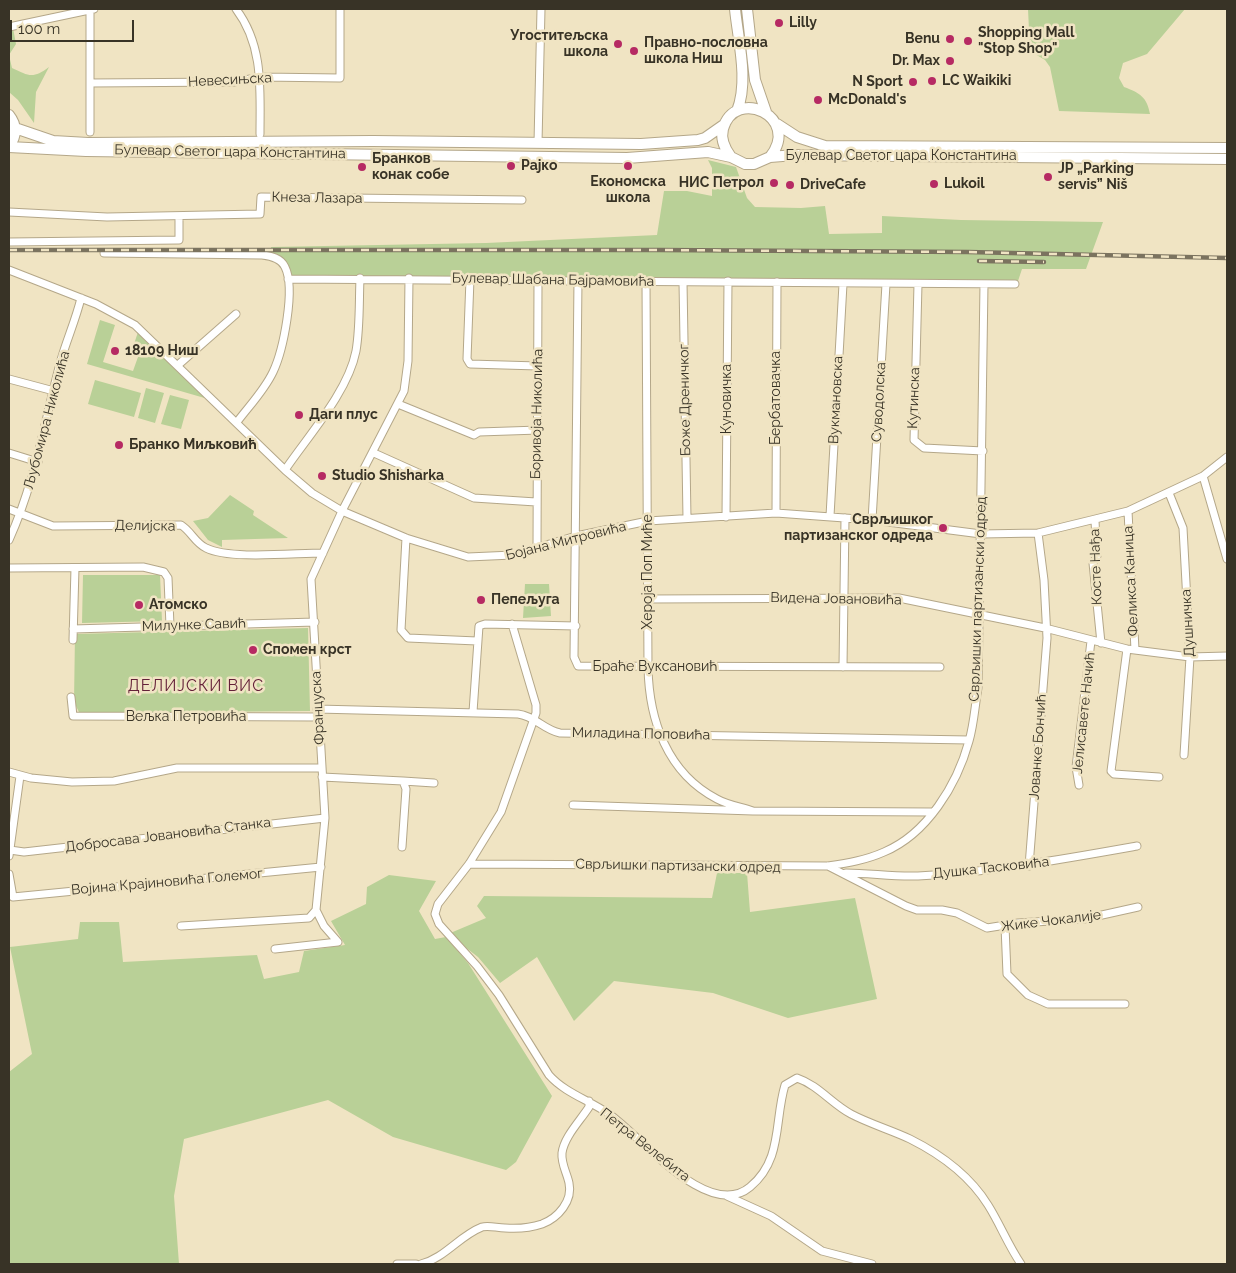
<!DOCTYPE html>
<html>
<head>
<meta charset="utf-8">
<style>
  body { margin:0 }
  #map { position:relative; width:1236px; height:1273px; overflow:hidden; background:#f0e4c3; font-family:Raleway,sans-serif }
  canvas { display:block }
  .frame { position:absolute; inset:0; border:10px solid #383326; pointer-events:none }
  .scale { position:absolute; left:10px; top:20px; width:124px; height:22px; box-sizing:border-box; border:2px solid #383326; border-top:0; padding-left:6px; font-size:15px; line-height:18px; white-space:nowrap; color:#383326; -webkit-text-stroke:4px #f0e4c3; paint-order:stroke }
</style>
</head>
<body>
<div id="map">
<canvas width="1236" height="1273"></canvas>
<div class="frame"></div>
<div class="scale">100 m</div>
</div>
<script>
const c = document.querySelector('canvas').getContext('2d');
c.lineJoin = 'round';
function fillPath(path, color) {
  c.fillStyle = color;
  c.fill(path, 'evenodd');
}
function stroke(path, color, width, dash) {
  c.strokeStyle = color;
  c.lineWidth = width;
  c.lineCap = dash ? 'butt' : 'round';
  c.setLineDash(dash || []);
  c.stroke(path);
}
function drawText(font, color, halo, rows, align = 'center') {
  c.font = font + ' Raleway,sans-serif';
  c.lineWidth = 5;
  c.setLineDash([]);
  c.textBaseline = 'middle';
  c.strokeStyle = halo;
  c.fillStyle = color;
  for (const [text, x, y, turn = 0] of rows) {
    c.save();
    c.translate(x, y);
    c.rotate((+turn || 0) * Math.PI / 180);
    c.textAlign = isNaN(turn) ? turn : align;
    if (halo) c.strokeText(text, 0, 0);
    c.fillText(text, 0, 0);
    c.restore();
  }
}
const green = new Path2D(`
  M 1028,9 L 1185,9 L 1147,54 L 1123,63 L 1119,78 L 1124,87 C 1140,93 1147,97 1150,114 L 1059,111 L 1050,67 L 1045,60 L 1030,51 Z
  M 13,28 L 16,44 L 9,55 L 12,68 C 29,76 33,79 49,67 L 36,92 L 34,123 L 18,100 L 9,92 L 9,29 Z
  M 708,160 L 736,167 L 747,198 L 755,207 L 801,208 L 825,206 L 829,234 L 882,233 L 882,216 L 961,220 L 1103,222 L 1086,269 L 1022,269 L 1017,284 L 289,277 L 286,267 L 272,256 L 271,247 L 486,243 L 657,235 L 664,191 L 687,191 L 712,196 L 712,168 Z
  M 100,320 L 115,325 L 103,362 L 133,371 L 138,357 L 131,353 L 138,332 L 208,399 L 87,364 Z
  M 95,380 L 141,393 L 134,417 L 88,404 Z
  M 146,388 L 164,393 L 155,423 L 138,418 Z
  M 170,395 L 189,400 L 181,429 L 161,424 Z
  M 230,495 L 254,511 L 253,515 L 288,538 L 222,540 L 222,547 L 208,540 L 193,521 L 208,518 Z
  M 83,575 L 160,575 L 162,621 L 82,623 Z
  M 525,584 L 549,584 L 551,616 L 523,618 Z
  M 308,628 L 310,711 L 83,713 L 79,712 L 74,702 L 75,634 Z
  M 717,873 L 747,873 L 750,912 L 855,898 L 877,999 L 788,1018 L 713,993 L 614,981 L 574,1021 L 537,957 L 500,983 L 478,957 L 448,934 L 486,918 L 477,906 L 484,896 L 712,898 Z
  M 389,875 L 436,881 L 419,911 L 435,939 L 446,937 L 468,963 L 552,1096 L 516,1162 L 506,1170 L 393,1137 L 328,1100 L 184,1139 L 174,1196 L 179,1264 L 9,1264 L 9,1072 L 32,1054 L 10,947 L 78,939 L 80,922 L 119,922 L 123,962 L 257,955 L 264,979 L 299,972 L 304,951 L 345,945 L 331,921 L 366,904 L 367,887 Z`);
const street = new Path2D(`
  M 90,9 L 90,132
  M 236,9 C 264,46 260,90 260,134
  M 9,27 L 94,9
  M 90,83 L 234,82 L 261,77 L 340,78 L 340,9
  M 538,143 L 541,9
  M 9,212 L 107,217 L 260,214 L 261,197 L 522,200
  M 9,242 L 179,240 L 179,216
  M 104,253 L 262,255 C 271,256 281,258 285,267 C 296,289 283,351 273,372 C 264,391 249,406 237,422
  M 9,270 L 96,304 L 135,325 L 285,470 L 312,493 L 342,511 L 406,538 L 468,557 L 513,555 L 576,536 L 648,521 L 776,513 L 872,520 L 981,534 L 1038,533 L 1128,511 L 1203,476 L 1227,457
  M 288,279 L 1015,284
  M 470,279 L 467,359 L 470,364 L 538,366
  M 578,280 L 574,657 L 578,666 L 940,667
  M 646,281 L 648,667 C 649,720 667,773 717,799 C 728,805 741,807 753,811
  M 683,282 L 687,518
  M 918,284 L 914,440 L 924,448 L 983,451
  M 178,365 L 236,314
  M 9,379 L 54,391
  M 398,404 L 474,435 L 479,432 L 539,430
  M 9,453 L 38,462
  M 374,453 L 474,498 L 536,502
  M 285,470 C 308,436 348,392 356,351 C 360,328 359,302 360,278
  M 1203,476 L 1227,559
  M 1169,493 L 1183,528 L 1190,657 L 1184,755
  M 9,509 L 53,526 L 181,525 C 191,531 195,543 206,548 C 230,560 294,553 323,553
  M 1128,511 L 1135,650
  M 776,513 L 777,282
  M 830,516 L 843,284
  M 726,517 L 728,281
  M 872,520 L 886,284
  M 1095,521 L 1097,556 L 1093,563 L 1101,643
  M 406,538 L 401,630 L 408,638 L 477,641
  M 9,540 C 36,480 44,422 61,360 C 67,339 76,319 81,298
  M 537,548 L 538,280
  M 9,568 L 143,567 L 164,572 L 168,578 L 170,626
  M 648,599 L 899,598 L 1045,628 L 1127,649 L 1190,657 L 1227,656
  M 512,624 L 536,705 L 536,713 L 501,812 L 469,864 L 438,904 L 435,914 L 439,924 L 477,966 L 499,995 L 549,1075 C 565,1093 589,1100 609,1114 C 640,1135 708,1222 750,1187 C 783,1160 774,1121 785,1085 L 797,1078 C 818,1085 832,1104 851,1114 C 870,1124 891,1130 910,1139 C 940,1154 970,1176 988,1205 C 1000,1224 1008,1245 1021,1264
  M 73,629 L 315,622
  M 73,640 L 75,568
  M 1127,649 L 1111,771 L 1114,774 L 1159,777
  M 843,667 L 845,518
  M 71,697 L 73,716 L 318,717
  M 317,709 L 518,714 C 535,716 544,730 560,733 L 969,740
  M 473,712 L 479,626 L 485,624 L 576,626
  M 9,772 L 31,778 L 72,782 L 114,781 L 177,768 L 321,768
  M 322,777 L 403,781 L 406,789 L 402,847
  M 403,781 L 434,783
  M 1079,785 L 1076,767 L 1091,641
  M 573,805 L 753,811 L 932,812
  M 10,850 L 24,852 L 325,818
  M 9,856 L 20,776
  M 469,864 L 828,866 C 848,863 866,860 884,852 C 927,834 957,785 969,741 C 974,724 975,705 978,688 L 984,284
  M 828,866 L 906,906 L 917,910 L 942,910 L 957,913 L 987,928 L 1018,923 L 1084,919 L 1138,907
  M 1029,866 L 1047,638 L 1044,580 L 1038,533
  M 846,873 C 870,873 893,877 918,876 C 992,872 1064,859 1137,846
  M 9,874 L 13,897 L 321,867
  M 181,926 L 309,918 L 316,910 L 325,818 L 311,579 L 342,511 L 404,391 L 408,361 L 409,278
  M 1005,926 L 1007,974 L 1028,995 L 1048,1004 L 1125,1004
  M 275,949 L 338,942 L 324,926 L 316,910
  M 727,1196 L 771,1216 L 822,1251 L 872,1264
  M 397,1264 L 416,1264
  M 421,1264 C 445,1258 459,1236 482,1227 C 489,1225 497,1228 505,1228 C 518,1229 530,1228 542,1224 C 558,1218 573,1201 569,1183 C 567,1173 561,1164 562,1153 C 564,1137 580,1121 589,1107 L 589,1101`);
const secondary = new Path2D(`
  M 735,9 C 738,40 749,81 737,111
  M 747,9 L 755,80 L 766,112
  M 9,115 C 17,125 17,136 9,146
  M 777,124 L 797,137 L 825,146 L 1227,148
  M 15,128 L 53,141 L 88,143 L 373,141 L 641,144 L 698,140 L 705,138 L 725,124
  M 9,147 L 86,151 L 627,158 L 708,152 L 731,157 L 745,164 L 754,164 L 770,157 L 795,155 L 1227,159
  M 731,157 C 725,149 720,140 723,129 C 735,86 802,117 770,157`);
const rail = new Path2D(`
  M 9,250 L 659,250 L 968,252 L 1227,258
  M 979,261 L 1044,262`);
const markers = [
  [779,23,5,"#b62a63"],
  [950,39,5,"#b62a63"],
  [968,41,5,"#b62a63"],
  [618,44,5,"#b62a63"],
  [634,51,5,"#b62a63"],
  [950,61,5,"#b62a63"],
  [932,81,5,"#b62a63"],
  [913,82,5,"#b62a63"],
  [818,100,5,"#b62a63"],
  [511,166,5,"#b62a63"],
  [628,166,5,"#b62a63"],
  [362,167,5,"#b62a63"],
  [1048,177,5,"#b62a63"],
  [774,183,5,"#b62a63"],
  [934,184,5,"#b62a63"],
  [790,185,5,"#b62a63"],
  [115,351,5,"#b62a63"],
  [299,415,5,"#b62a63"],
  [119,445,5,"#b62a63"],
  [322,476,5,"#b62a63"],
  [943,528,5,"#b62a63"],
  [481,600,5,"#b62a63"],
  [139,605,5,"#b62a63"],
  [253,650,5,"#b62a63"]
];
const poiNames = [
  ["Lilly",789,23],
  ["Shopping Mall",978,33],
  ["\"Stop Shop\"",978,49],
  ["Угоститељска",608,36,"right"],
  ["школа",608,52,"right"],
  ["Benu",940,39,"right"],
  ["Правно-пословна",644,43],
  ["школа Ниш",644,59],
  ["Dr. Max",940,61,"right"],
  ["LC Waikiki",942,81],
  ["N Sport",903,82,"right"],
  ["McDonald's",828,100],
  ["Бранков",372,159],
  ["конак собе",372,175],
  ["Рајко",521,166],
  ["JP „Parking",1058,169],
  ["servis” Niš",1058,185],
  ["Економска",628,182,"center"],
  ["школа",628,198,"center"],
  ["НИС Петрол",764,183,"right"],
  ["Lukoil",944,184],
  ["DriveCafe",800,185],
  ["18109 Ниш",125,351],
  ["Даги плус",309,415],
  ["Бранко Миљковић",129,445],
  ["Studio Shisharka",332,476],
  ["Сврљишког",933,520,"right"],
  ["партизанског одреда",933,536,"right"],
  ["Пепељуга",491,600],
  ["Атомско",149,605],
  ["Спомен крст",263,650]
];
const streetNames = [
  ["Невесињска",230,80,-3],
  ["Булевар Светог цара Константина",230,152,1],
  ["Булевар Светог цара Константина",901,156],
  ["Кнеза Лазара",317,198,1],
  ["Булевар Шабана Бајрамовића",553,280,1],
  ["Бербатовачка",776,398,-90],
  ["Кутинска",914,398,-88],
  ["Куновичка",727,399,-90],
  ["Боже Дреничког",685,400,-91],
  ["Вукмановска",836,400,-87],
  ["Суводолска",879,402,-87],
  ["Боривоја Николића",537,414,-89],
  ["Љубомира Николића",47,420,-75],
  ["Делијска",145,526,1],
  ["Бојана Митровића",566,541,-14],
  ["Косте Нађа",1096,567,-92],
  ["Хероја Поп Миће",648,572,-90],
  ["Феликса Каница",1131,581,-93],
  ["Видена Јовановића",836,599,1],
  ["Сврљишки партизански одред",978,599,-88],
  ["Душничка",1188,623,-93],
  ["Милунке Савић",194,625,-2],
  ["Браће Вуксановић",655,667],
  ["Француска",318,708,-93],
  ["Јелисавете Начић",1084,713,-84],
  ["Вељка Петровића",186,717],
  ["Миладина Поповића",641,734,1],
  ["Јованке Бончић",1038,747,-86],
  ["Добросава Јовановића Станка",168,835,-7],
  ["Сврљишки партизански одред",678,866,1],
  ["Душка Тасковића",991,868,-6],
  ["Војина Крајиновића Големог",167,882,-5],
  ["Жике Чокалије",1051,921,-7],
  ["Петра Велебита",645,1145,38]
];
const quarterNames = [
  ["ДЕЛИЈСКИ ВИС",196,686]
];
fillPath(green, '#b9d097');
stroke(street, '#b4a789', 9);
stroke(secondary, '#b4a789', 12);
stroke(street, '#fff', 7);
stroke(secondary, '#fff', 10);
stroke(rail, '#7b735f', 4.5);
stroke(rail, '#f0e4c3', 2.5, [8]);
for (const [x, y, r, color] of markers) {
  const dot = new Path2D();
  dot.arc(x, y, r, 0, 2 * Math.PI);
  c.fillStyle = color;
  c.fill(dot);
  stroke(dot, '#f0e4c3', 2);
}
drawText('bold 14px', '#383326', '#f0e4c3', poiNames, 'left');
drawText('14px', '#383326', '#f0e4c3', streetNames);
c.letterSpacing = '1px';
drawText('16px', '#642139', '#f0e4c3', quarterNames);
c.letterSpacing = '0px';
</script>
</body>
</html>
